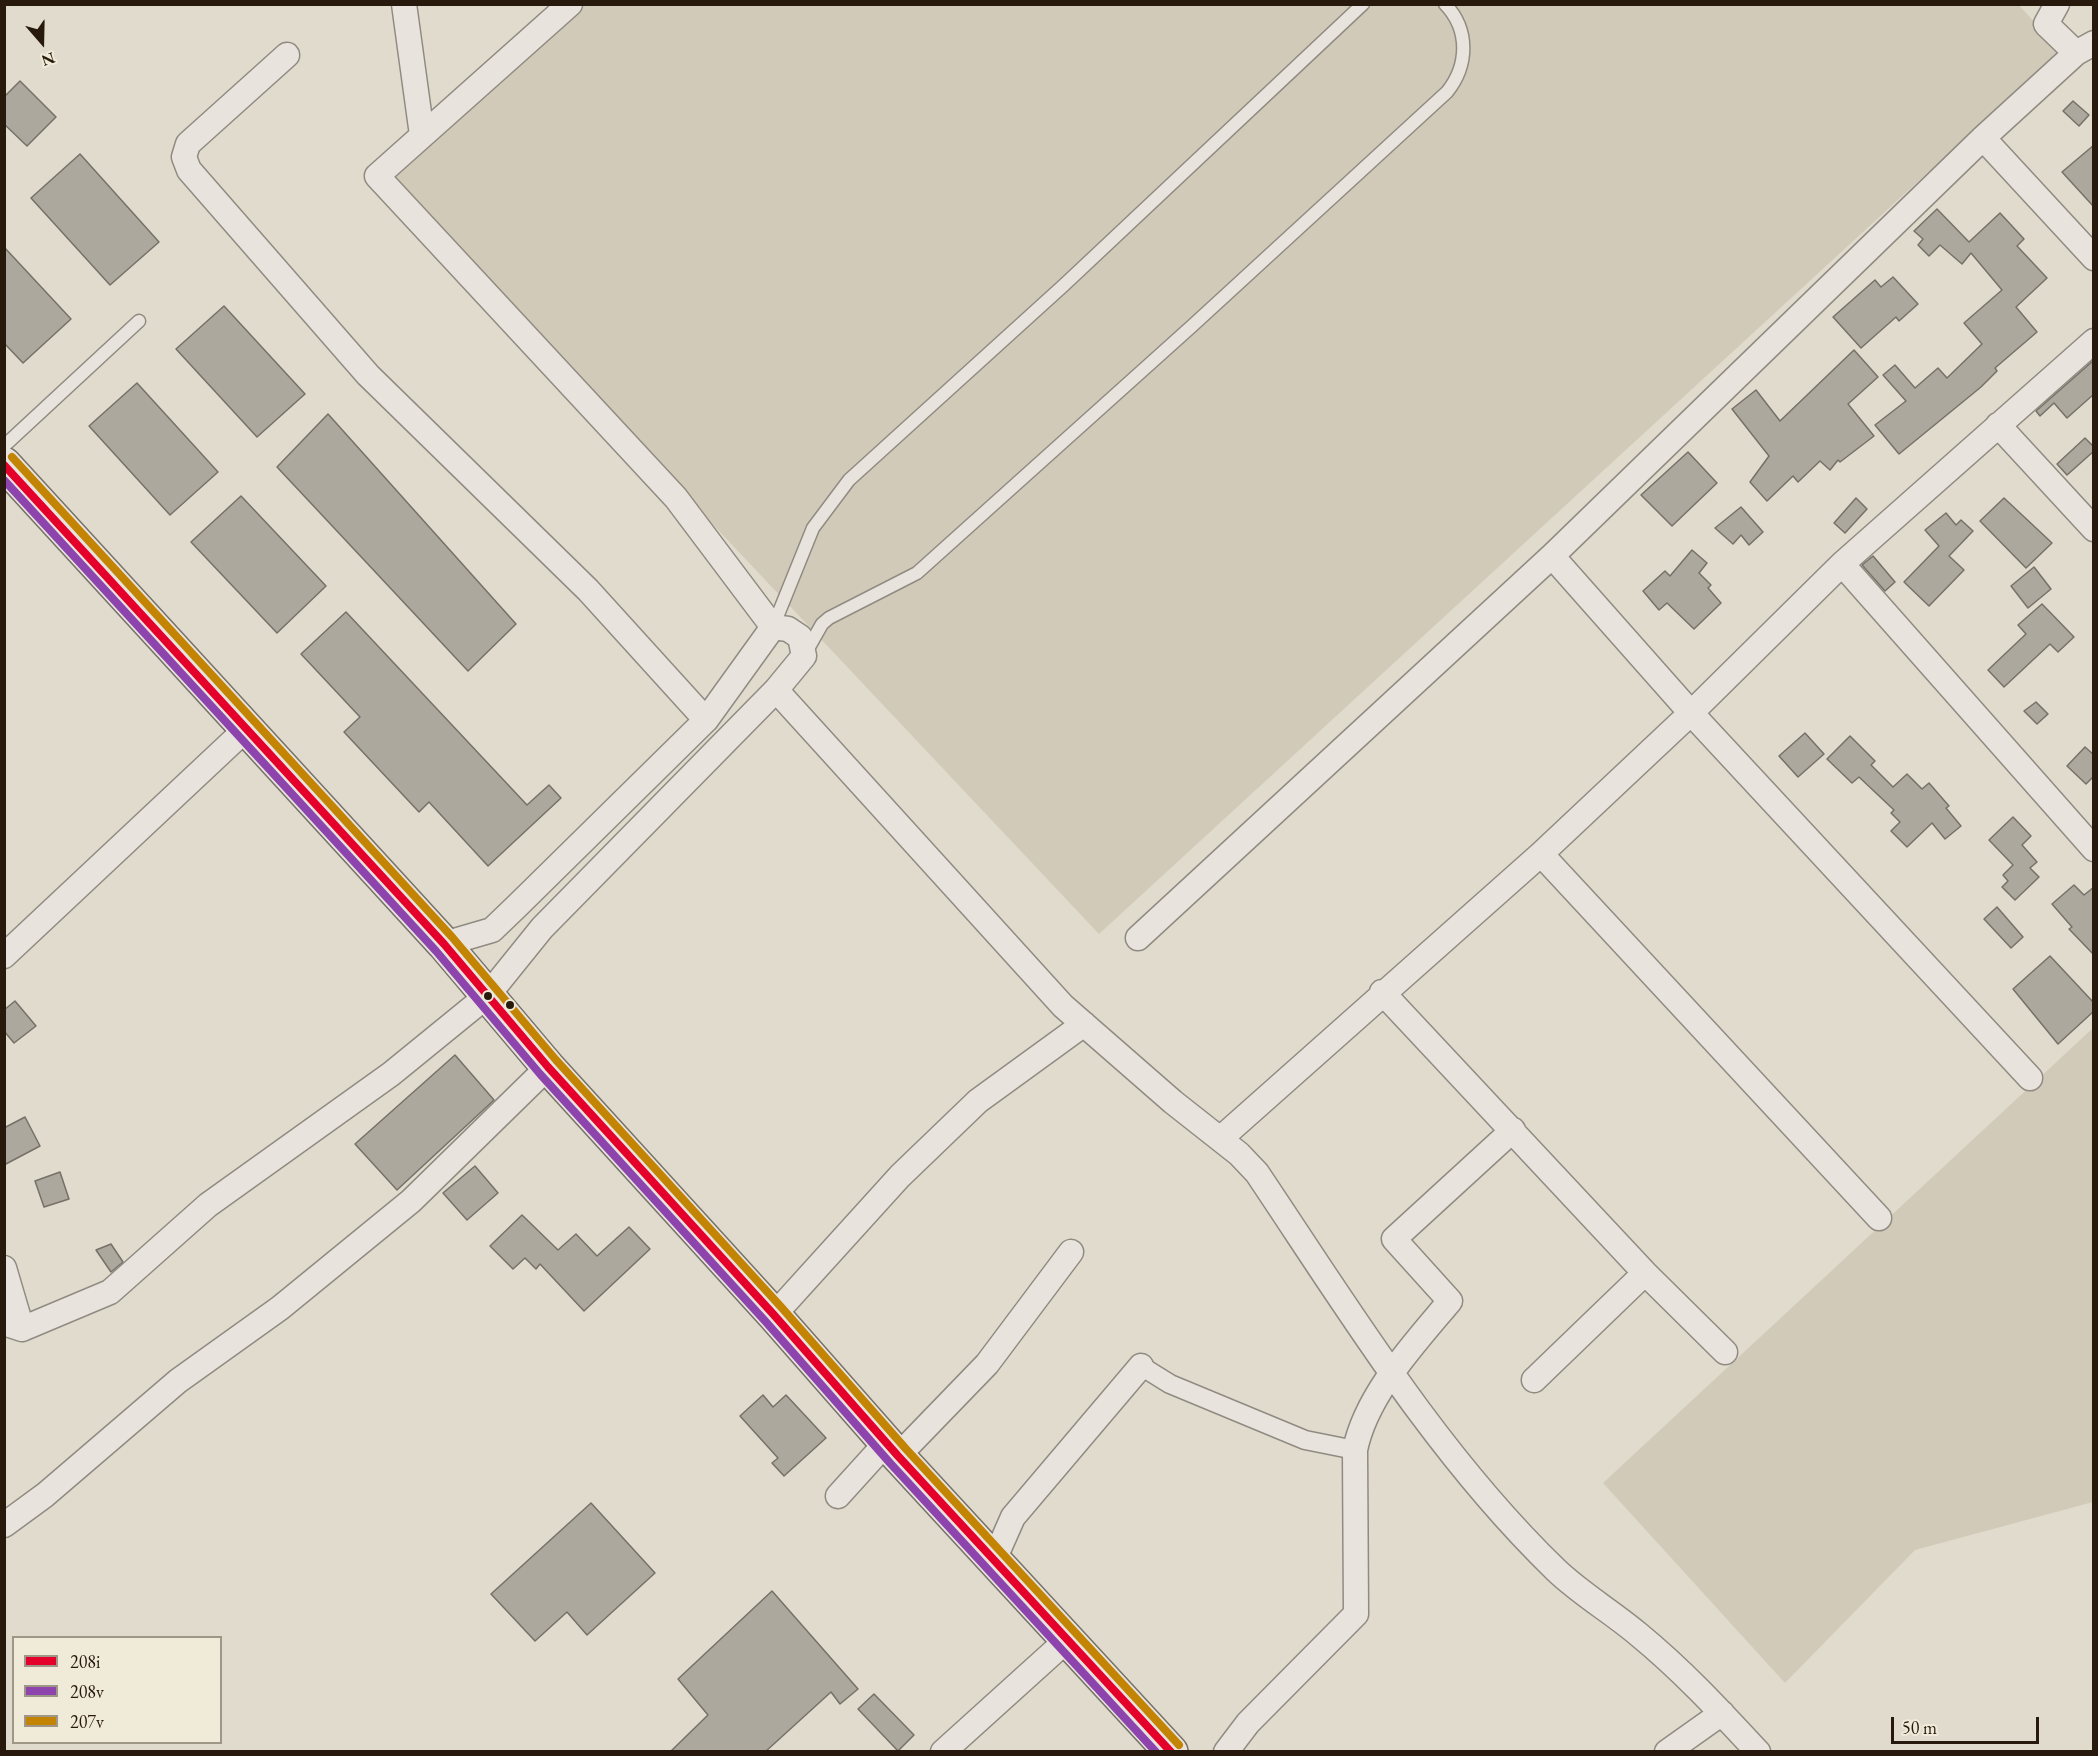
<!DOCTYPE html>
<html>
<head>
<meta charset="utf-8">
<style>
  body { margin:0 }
  #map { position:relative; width:2098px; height:1756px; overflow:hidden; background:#e0dbcd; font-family:"EB Garamond",serif }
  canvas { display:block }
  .frame { position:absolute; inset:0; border:6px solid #28190d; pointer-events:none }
  .legend { position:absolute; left:12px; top:1636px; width:210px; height:108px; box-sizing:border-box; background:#f0ead9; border:2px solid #a09687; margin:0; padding:8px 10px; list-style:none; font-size:18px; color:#28190d }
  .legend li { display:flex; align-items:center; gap:12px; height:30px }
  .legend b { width:30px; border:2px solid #a09687 }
  .north { position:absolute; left:12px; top:12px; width:60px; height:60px; -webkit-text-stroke:4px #f0ead9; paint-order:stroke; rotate:160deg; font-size:16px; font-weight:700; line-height:24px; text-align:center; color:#28190d }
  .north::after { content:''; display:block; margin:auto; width:21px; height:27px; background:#28190d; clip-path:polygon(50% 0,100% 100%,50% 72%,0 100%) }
  .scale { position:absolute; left:1891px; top:1717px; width:148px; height:27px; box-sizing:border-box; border:3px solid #28190d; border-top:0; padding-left:8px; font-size:18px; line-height:21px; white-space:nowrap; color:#28190d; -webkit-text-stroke:4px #f0ead9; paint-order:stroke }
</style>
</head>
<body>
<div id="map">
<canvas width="2098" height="1756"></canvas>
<div class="frame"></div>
<ul class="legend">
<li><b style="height:8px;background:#e4002b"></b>208i</li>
<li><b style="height:8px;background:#8e44ad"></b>208v</li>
<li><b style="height:8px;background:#c38303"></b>207v</li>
</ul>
<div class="north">N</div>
<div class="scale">50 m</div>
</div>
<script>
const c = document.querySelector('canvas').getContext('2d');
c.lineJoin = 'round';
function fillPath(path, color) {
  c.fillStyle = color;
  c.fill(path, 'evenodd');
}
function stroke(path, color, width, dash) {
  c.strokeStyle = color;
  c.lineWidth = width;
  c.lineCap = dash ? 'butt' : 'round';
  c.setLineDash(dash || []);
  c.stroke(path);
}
const green = new Path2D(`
  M 2018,4 L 2060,51 L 1099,934 L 389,181 L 580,5 Z
  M 2093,1028 L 2093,1502 L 1915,1550 L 1785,1683 L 1603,1483 Z`);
const building = new Path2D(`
  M 20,81 L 56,117 L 27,146 L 4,124 L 4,97 Z
  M 2073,101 L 2089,115 L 2079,126 L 2063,111 Z
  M 2094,145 L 2094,207 L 2062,172 Z
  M 80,154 L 159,242 L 110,285 L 31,198 Z
  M 1937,209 L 1969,242 L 2000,213 L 2024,239 L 2017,246 L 2047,278 L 2016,307 L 2037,332 L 1995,368 L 1997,371 L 1981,387 L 1899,454 L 1875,425 L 1906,401 L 1883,375 L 1895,365 L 1915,388 L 1938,368 L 1947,378 L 1982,344 L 1964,323 L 2002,290 L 1971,253 L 1962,264 L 1940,245 L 1929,256 L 1918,245 L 1923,239 L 1914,231 Z
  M 4,247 L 71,319 L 23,363 L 4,343 Z
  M 1893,277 L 1918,304 L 1899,321 L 1896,317 L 1861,348 L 1833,317 L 1875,280 L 1881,287 Z
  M 224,306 L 305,394 L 257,437 L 176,349 Z
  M 1854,350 L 1878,377 L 1848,404 L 1874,436 L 1840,462 L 1838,460 L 1830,470 L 1820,461 L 1798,482 L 1793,476 L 1767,501 L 1750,482 L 1769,456 L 1732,409 L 1756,390 L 1780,421 Z
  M 2094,360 L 2094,394 L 2067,418 L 2054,403 L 2040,416 L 2036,411 Z
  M 137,383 L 218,472 L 170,515 L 89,426 Z
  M 328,414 L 516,624 L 468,671 L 277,467 Z
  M 2085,438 L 2094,447 L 2094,451 L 2067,475 L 2057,464 Z
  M 1688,452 L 1717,483 L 1672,526 L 1641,495 Z
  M 241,496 L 326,586 L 277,633 L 191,542 Z
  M 1856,498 L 1867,509 L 1845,533 L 1834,523 Z
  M 2004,498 L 2052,543 L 2026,568 L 1980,521 Z
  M 1741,507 L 1763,532 L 1749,545 L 1741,535 L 1733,544 L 1715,528 Z
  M 1946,513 L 1956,525 L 1961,520 L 1973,531 L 1949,556 L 1964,570 L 1929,606 L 1904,582 L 1939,546 L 1925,530 Z
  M 1692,550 L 1707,563 L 1699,573 L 1711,585 L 1708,588 L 1721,603 L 1694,629 L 1667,603 L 1659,610 L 1643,591 L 1665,571 L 1670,576 Z
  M 1873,556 L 1895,582 L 1885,591 L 1862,565 Z
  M 2034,567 L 2051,589 L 2028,608 L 2011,586 Z
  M 2042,604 L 2074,637 L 2058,652 L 2050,644 L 2004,687 L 1988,670 L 2026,634 L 2018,625 Z
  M 346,612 L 527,805 L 549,785 L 561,798 L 488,866 L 429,802 L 419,812 L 344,732 L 360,717 L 301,654 Z
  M 2036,702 L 2048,714 L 2037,724 L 2024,711 Z
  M 1805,733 L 1824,754 L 1798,777 L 1779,756 Z
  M 1850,736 L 1875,761 L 1871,765 L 1893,787 L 1907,774 L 1922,789 L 1929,783 L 1949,806 L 1946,808 L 1961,826 L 1945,839 L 1932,823 L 1907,847 L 1891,831 L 1900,822 L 1891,813 L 1894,810 L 1859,777 L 1852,783 L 1827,759 Z
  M 2085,747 L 2094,755 L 2094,776 L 2086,784 L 2067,766 Z
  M 2013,817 L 2031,836 L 2022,845 L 2037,862 L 2030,868 L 2039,877 L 2015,900 L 2002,887 L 2008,881 L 2003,875 L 2013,865 L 1989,840 Z
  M 2074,885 L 2084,895 L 2094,887 L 2094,955 L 2069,929 L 2072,927 L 2052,904 Z
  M 1997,907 L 2023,937 L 2011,948 L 1984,919 Z
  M 2050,956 L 2094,1003 L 2094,1011 L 2058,1044 L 2013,989 Z
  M 15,1001 L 36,1026 L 14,1043 L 4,1031 L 4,1010 Z
  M 455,1055 L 494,1100 L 397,1190 L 355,1144 Z
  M 25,1117 L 40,1146 L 4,1165 L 4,1128 Z
  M 475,1166 L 498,1193 L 467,1220 L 443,1193 Z
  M 60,1172 L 69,1199 L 44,1207 L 35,1181 Z
  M 522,1215 L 558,1250 L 576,1234 L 597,1256 L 629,1227 L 650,1249 L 584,1311 L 540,1264 L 536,1269 L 525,1258 L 513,1269 L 490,1246 Z
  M 111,1244 L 123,1262 L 111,1272 L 96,1250 Z
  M 763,1395 L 773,1407 L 786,1395 L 826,1438 L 784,1476 L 772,1463 L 778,1458 L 740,1416 Z
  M 591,1503 L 655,1573 L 587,1635 L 567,1612 L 535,1641 L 491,1594 Z
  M 772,1591 L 858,1689 L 840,1704 L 831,1692 L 765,1752 L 670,1752 L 708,1715 L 678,1679 Z
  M 874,1694 L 914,1735 L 898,1751 L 858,1709 Z`);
const service = new Path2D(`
  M 4,446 L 139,321
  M 773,627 L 813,528 L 849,480 L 1064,285 L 1363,4
  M 805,654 L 822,624 L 829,618 L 917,573 L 1192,326 L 1447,92 C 1468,66 1470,30 1445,4`);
const pedestrian = new Path2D(`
  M 1141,1366 L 1170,1384 L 1305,1440 L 1355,1450`);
const minor = new Path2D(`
  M 404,4 L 422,135
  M 2057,4 L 2046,24 L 2076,53
  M 287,55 L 188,144 L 184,157 L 189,170 L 368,375 L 588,590 L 706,720
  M 1983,138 L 2094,258
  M 1998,425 L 2094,529
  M 1552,556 L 1691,713 L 2030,1078
  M 1842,564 L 2094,849
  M 776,690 L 1063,1006 L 1173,1102 L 1239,1154 L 1257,1173 C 1349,1310 1437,1455 1556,1570 C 1581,1594 1612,1612 1638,1634 C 1682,1670 1719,1710 1758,1752
  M 1541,854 L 1879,1218
  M 1138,938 L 1552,556 L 1983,138 L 2076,53 L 2094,43
  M 444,944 L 492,930 L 516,907 L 706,720 L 773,627
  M 4,956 L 246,729
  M 1382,992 L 1645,1273 L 1725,1352
  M 1220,1139 L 1541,854 L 1691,713 L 1842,564 L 2094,341
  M 4,1268 L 22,1329
  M 774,1315 L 900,1176 L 978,1101 L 1084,1024
  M 4,1323 L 22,1329 L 110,1292 L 208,1205 L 391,1074 L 488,995 L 542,928 L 776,690 L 804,656 L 800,637 L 788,629 L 773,627 L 676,498 L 377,176 L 570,4
  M 1534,1380 L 1645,1273
  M 898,1456 L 987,1364 L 1071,1252
  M 838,1496 L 886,1443
  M 4,1525 L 45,1495 L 178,1381 L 280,1308 L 411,1201 L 548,1067
  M 994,1560 L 1013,1517 L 1141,1366
  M 943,1752 L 1068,1639
  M 1226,1752 L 1248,1723 L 1356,1614 L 1355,1450 C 1366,1395 1414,1344 1450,1301 L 1394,1239 L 1513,1130
  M 1667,1752 L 1722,1713`);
const secondary = new Path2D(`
  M 4,464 L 444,944 L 548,1067 L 774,1315 L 898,1456 L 1171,1752`);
const bus1 = new Path2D(`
  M 4,465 L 444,944 L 548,1067 L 774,1315 L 898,1456 L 1171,1752`);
const bus2 = new Path2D(`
  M 4,480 L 436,951 L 540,1074 L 766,1322 L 890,1463 L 1156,1752`);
const bus3 = new Path2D(`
  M 12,457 L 452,937 L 556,1060 L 782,1308 L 906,1449 L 1179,1745`);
const markers = [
  [488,996,5,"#28190d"],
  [510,1005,5,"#28190d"]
];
fillPath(green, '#d2cab8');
fillPath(building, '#aca89e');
stroke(building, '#767168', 1.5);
stroke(service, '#908b82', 15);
stroke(pedestrian, '#908b82', 21);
stroke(minor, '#908b82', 27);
stroke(secondary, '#767168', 36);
stroke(service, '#e8e4dd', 12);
stroke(pedestrian, '#e8e4dd', 18);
stroke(minor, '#e8e4dd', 24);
stroke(secondary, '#e8e4dd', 33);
stroke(bus1, '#e4002b', 8);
stroke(bus2, '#8e44ad', 8);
stroke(bus3, '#c38303', 8);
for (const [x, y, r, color] of markers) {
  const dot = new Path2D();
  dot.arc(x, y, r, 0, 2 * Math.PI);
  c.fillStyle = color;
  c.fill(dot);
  stroke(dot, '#f0ead9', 2);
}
</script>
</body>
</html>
